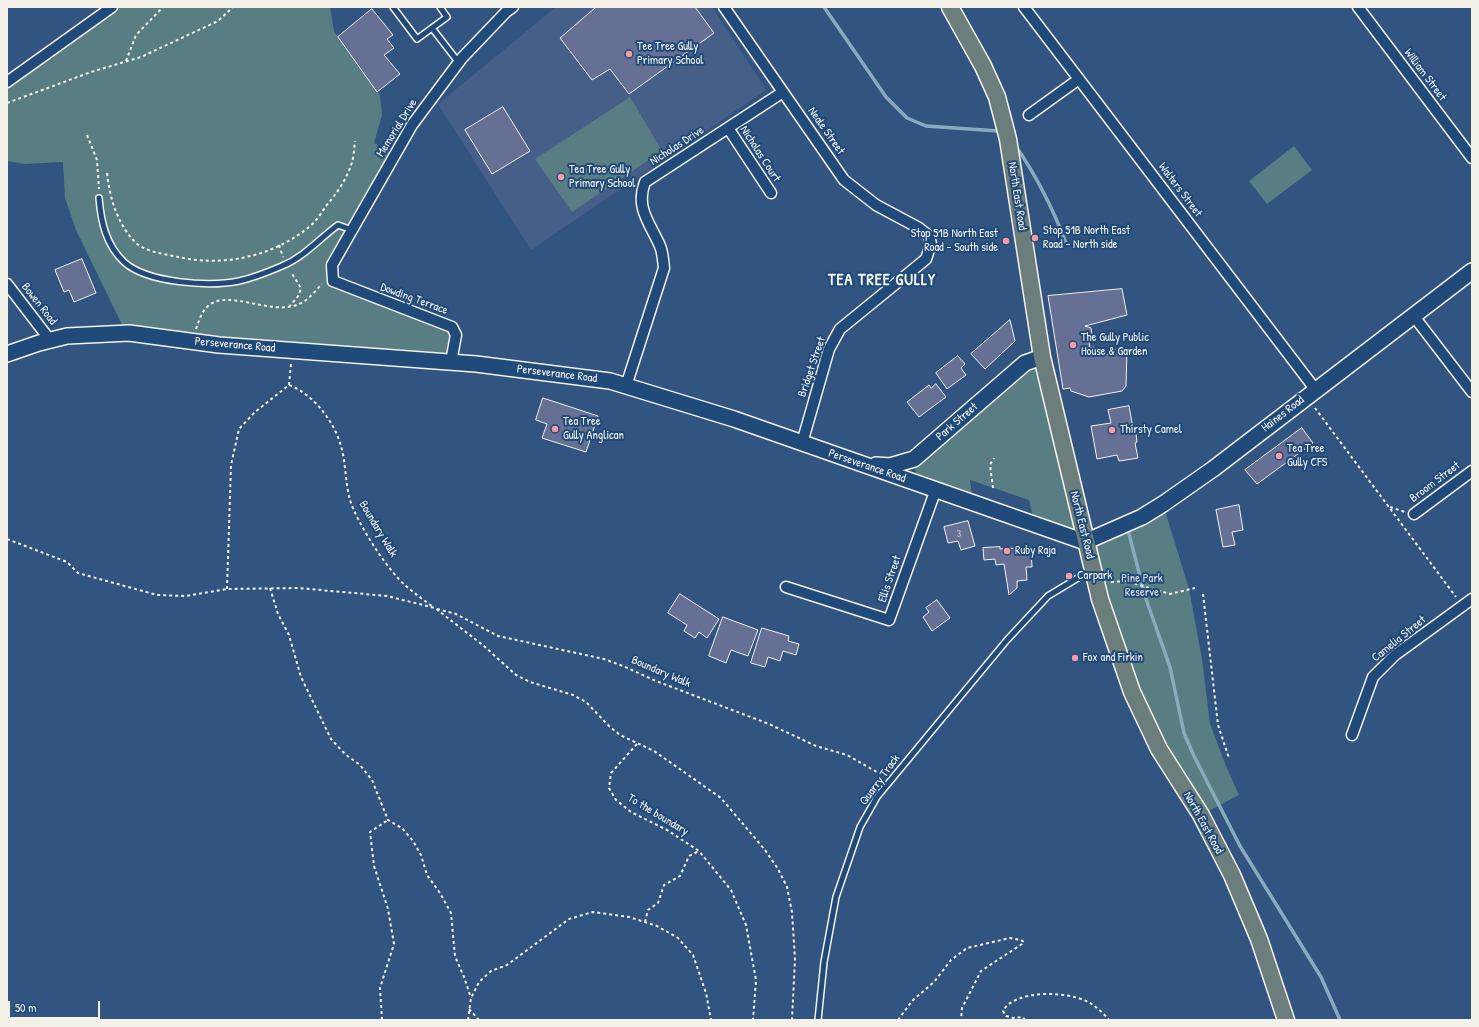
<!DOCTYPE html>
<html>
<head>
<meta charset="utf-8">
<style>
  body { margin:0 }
  #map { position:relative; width:1479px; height:1027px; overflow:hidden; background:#325481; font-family:"Patrick Hand",sans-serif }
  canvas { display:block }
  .frame { position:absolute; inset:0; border:8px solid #f4f1e8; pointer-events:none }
  .scale { position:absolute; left:8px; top:1001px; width:92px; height:18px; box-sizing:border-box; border:2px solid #f4f1e8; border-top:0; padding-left:5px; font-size:12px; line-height:14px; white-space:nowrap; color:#f4f1e8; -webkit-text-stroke:3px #1f4a7a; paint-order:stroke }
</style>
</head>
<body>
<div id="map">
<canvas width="1479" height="1027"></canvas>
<div class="frame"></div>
<div class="scale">50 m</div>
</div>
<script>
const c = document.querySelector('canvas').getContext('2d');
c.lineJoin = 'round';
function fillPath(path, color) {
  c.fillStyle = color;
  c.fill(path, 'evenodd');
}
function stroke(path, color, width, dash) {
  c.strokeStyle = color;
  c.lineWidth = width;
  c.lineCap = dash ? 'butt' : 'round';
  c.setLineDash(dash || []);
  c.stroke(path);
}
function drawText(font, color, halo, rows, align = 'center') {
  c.font = font + ' "Patrick Hand",sans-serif';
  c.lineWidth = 4;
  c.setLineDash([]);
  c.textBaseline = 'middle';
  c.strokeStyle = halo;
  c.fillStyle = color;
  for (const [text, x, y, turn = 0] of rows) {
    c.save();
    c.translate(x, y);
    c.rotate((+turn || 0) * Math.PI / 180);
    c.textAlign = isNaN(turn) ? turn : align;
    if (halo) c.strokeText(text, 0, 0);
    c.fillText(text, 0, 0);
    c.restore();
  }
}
const built = new Path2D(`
  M 556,7 L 712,7 L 766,90 L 531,250 L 438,104 Z`);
const green = new Path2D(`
  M 112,7 L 330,7 L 334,31 L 380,95 L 382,115 L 374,143 L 394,156 L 332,265 L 333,281 L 452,327 L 451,362 L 126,333 L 76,230 L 65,198 L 63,162 L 25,164 L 7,161 L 7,82 Z
  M 630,97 L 662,151 L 572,212 L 535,159 Z
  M 1294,146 L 1312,170 L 1267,204 L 1249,181 Z
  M 1042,357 L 1085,542 L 1163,504 L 1189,589 L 1202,659 L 1210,724 L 1226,766 L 1239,795 L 1201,815 L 1159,749 L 1085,542 L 1035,524 L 1029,500 L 970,480 L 973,503 L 917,483 L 914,459 Z`);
const stream = new Path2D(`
  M 824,7 L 886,97 L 907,118 L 926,126 L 998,131
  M 1015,145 C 1036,175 1053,209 1066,243
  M 1129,534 L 1146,599 L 1170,667 L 1184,733 L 1194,756 L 1240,846 L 1321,977 L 1340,1020`);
const building = new Path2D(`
  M 594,7 L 695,7 L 714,33 L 629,94 L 610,69 L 592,80 L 560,38 L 595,8 Z
  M 372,9 L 393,35 L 387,39 L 394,48 L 384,55 L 400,74 L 377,92 L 338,37 Z
  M 503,107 L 530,151 L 492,174 L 465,130 Z
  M 82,259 L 96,293 L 74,302 L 69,290 L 64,292 L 55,270 Z
  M 1122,289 L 1127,315 L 1085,326 L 1091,328 L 1093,341 L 1089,342 L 1090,348 L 1094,347 L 1095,354 L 1115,355 L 1115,350 L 1127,350 L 1126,386 L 1122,391 L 1089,397 L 1071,391 L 1070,388 L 1063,389 L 1048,296 Z
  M 1010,320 L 1015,341 L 985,369 L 971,354 Z
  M 958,356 L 965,364 L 961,368 L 966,375 L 947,389 L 936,373 Z
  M 936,384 L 946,397 L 919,417 L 907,402 L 929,385 L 931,388 Z
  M 543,398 L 598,416 L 586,452 L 542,438 L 547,424 L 536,420 Z
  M 1129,406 L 1134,434 L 1136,434 L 1137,442 L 1135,443 L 1138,458 L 1119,461 L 1117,455 L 1097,459 L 1091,426 L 1111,423 L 1108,410 Z
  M 1302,428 L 1313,443 L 1257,484 L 1245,470 Z
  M 1239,505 L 1243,530 L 1232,532 L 1235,545 L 1223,547 L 1216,510 Z
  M 968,521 L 975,546 L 961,550 L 958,541 L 948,543 L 944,527 Z
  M 1000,547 L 1000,549 L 1031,547 L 1032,567 L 1026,567 L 1027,580 L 1017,581 L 1017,588 L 1009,595 L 1004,564 L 996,565 L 995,559 L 984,560 L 983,548 Z
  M 680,594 L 719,619 L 707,638 L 699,632 L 695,638 L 684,631 L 687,625 L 668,613 Z
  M 937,600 L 950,618 L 932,631 L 923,617 L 929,612 L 926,608 Z
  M 723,617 L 758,630 L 748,656 L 731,650 L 726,663 L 709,656 Z
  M 762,628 L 789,636 L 788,641 L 799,644 L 796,655 L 783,651 L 780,661 L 768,657 L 765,667 L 751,663 Z`);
const path = new Path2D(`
  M 126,61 L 136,35 L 163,7
  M 7,103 L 91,72 L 141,57 L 218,21 L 233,7
  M 87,135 L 97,160 L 99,189
  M 107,173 C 110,199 117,223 135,242 C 145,252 165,254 178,257 C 223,267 272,257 309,227 C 316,222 321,213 326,206 C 337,193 347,179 352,162 C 354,156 354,148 355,141
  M 279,245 L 283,257
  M 289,307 L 299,295 L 301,288 L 291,272
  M 196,329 C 199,321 201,313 207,307 C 226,287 272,317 299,304 C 308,301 316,290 322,284
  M 289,385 L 291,364
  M 1315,408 L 1456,597
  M 993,488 L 990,465 L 994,458
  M 1390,507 L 1405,512
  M 7,539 L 67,562 L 78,573 L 157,595 L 185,596 L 227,589 L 298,588 L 387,596 L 435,608 L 484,646 L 516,675 L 530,682 L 573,695 L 586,702 L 609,726 L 620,735 L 654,751 L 721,798 L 765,850 L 778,869 L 787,887 L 792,912 L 795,959 L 792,1020
  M 1111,582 L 1126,581 L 1170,594 L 1195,588
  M 270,588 L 278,614 L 289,635 L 301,677 L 331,739 L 345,754 L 360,765 L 372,780 L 388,820 L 402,828 L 413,841 L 421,855 L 427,875 L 440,893 L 451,913 L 455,956 L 464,977 L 471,998
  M 227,589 L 231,465 L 239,429 L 255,412 L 289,385 C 313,394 334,421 341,446 C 346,463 345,482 350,500 C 357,523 388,571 406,586 C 415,594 424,600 433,607
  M 1203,594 L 1218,725 L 1229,758
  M 437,609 L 456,614 L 498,636 L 604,659 L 623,666 L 656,681 L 769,724 L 816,746 L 847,755 L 884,776
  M 637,744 L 611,773 L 609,788 L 616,800 L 631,812 L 667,830 L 699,851 L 731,890 L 746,925 L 756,980 L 753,1020
  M 645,922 L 648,910 L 658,903 L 664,885 L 680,876 L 689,856 L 699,851
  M 469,1009 L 479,1020
  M 382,1020 L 380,988 L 394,944 L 388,909 L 374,866 L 370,832 L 388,820
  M 468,1020 L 471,998 L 479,982 L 491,971 L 507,965 L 569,919 L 593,912 L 629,917 L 657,926 L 678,938 L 693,955 L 706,993 L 711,1020
  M 898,1020 L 912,1001 L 934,982 L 951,960 L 967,948 L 1010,938 L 1021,940 L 1024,942 L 1022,944 L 981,971 L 962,1008 L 961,1020
  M 1025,1020 L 1023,1017 L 1013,1018 L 1006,1016 L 1003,1011 C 1015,989 1068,991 1088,1002 C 1096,1006 1103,1013 1109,1020`);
const lane = new Path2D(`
  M 393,7 L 417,39 L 447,17 L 440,7
  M 432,28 L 459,63
  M 99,198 C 101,222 106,245 124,262 C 147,283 209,287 239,281 C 253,278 268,272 282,266 C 304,257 319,239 338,225 L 352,230
  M 818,1020 L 824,962 L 836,897 L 860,827 L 877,797 L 1007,640 L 1048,596 L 1091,570`);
const street = new Path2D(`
  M 724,7 L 844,180 L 876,205 L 919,228 L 929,236 L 931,244 L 926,259 L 840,329 L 829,349 L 802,443
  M 1024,7 L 1315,389
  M 1358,7 L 1472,158
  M 7,82 L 112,7
  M 1029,115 L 1079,79
  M 728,128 L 771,193
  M 7,284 L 50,340
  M 1413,315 L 1472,392
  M 451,362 L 456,335 L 452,327 L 333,281 L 332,265 L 412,125 L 462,58 L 506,12 L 513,7
  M 626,386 L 664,268 C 663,261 663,253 660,246 C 650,223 635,208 645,182 L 783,92
  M 1414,514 L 1472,471
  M 786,587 L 889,620 L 936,489
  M 1352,735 L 1373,677 L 1395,655 L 1472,599`);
const secondary = new Path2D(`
  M 7,354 L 39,343 L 67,336 L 129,333 L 219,345 L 476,364 L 610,381 L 734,419 L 1085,542 L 1142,517 L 1163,504 L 1213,469 L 1472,271
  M 876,465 L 890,466 L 914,459 L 1025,363 L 1042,357`);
const primary = new Path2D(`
  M 950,7 L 983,66 L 997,97 L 1008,139 L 1042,357 L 1100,599 L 1132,692 L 1159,749 L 1201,815 L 1232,875 L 1259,939 L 1286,1020`);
const markers = [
  [629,54,4,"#ff9aa2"],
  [561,177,4,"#ff9aa2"],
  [1035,238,4,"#ff9aa2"],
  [1006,241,4,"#ff9aa2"],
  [1073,345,4,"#ff9aa2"],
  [555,429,4,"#ff9aa2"],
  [1112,430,4,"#ff9aa2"],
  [1279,456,4,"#ff9aa2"],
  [1007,551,4,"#ff9aa2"],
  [1069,576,4,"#ff9aa2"],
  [1075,658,4,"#ff9aa2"]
];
const numberNames = [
  ["3",959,534]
];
const poiNames = [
  ["Tee Tree Gully",637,47],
  ["Primary School",637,61],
  ["Tea Tree Gully",569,170],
  ["Primary School",569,184],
  ["Stop 51B North East",1043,231],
  ["Road - North side",1043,245],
  ["Stop 51B North East",998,234,"right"],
  ["Road - South side",998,248,"right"],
  ["The Gully Public",1081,338],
  ["House & Garden",1081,352],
  ["Tea Tree",563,422],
  ["Gully Anglican",563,436],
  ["Thirsty Camel",1120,430],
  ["Tea Tree",1287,449],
  ["Gully CFS",1287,463],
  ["Ruby Raja",1015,551],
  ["Carpark",1077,576],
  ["Fox and Firkin",1083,658]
];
const streetNames = [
  ["William Street",1425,75,53],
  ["Memorial Drive",397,128,-58],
  ["Neale Street",826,131,55],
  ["Nicholas Drive",677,146,-33],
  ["Nicholas Court",760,154,57],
  ["Walters Street",1180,190,53],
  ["North East Road",1017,196,81],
  ["Dowding Terrace",414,299,20],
  ["Bowen Road",39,304,52],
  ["Perseverance Road",235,345,5],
  ["Bridget Street",812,367,-71],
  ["Perseverance Road",557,374,7],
  ["Haines Road",1283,414,-38],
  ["Park Street",957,422,-41],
  ["Perseverance Road",867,466,19],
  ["Broom Street",1435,482,-37],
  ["North East Road",1082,525,76],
  ["Boundary Walk",378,529,59],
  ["Ellis Street",890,579,-71],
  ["Camelia Street",1399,639,-39],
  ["Boundary Walk",661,672,23],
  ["Quarry Track",880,780,-54],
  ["To the boundary",658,815,31],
  ["North East Road",1203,823,61]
];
const parkNames = [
  ["Pine Park",1142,579],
  ["Reserve",1142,593]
];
const districtNames = [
  ["TEA TREE GULLY",882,281]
];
fillPath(built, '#465f89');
fillPath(green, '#587e83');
stroke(stream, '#8aabbc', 3.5);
fillPath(building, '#666f94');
stroke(building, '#f4f1e8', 1);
stroke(lane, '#f4f1e8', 8);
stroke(street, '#f4f1e8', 13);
stroke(secondary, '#f4f1e8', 18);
stroke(primary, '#f4f1e8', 19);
stroke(path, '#f4f1e8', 2, [3, 3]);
stroke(lane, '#1f4a7a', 5);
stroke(street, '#1f4a7a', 10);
stroke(secondary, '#1f4a7a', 15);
stroke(primary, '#6c7e7c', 16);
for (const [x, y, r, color] of markers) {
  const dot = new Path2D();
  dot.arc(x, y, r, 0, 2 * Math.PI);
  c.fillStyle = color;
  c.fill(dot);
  stroke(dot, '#1f4a7a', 1.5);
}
drawText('10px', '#d0d0d3', null, numberNames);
drawText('12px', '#f4f1e8', '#1f4a7a', poiNames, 'left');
drawText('12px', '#f4f1e8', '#1f4a7a', streetNames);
drawText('12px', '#dde0d9', '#1f4a7a', parkNames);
c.letterSpacing = '1px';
drawText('bold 16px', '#f4f1e8', '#1f4a7a', districtNames);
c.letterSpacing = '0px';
</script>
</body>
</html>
